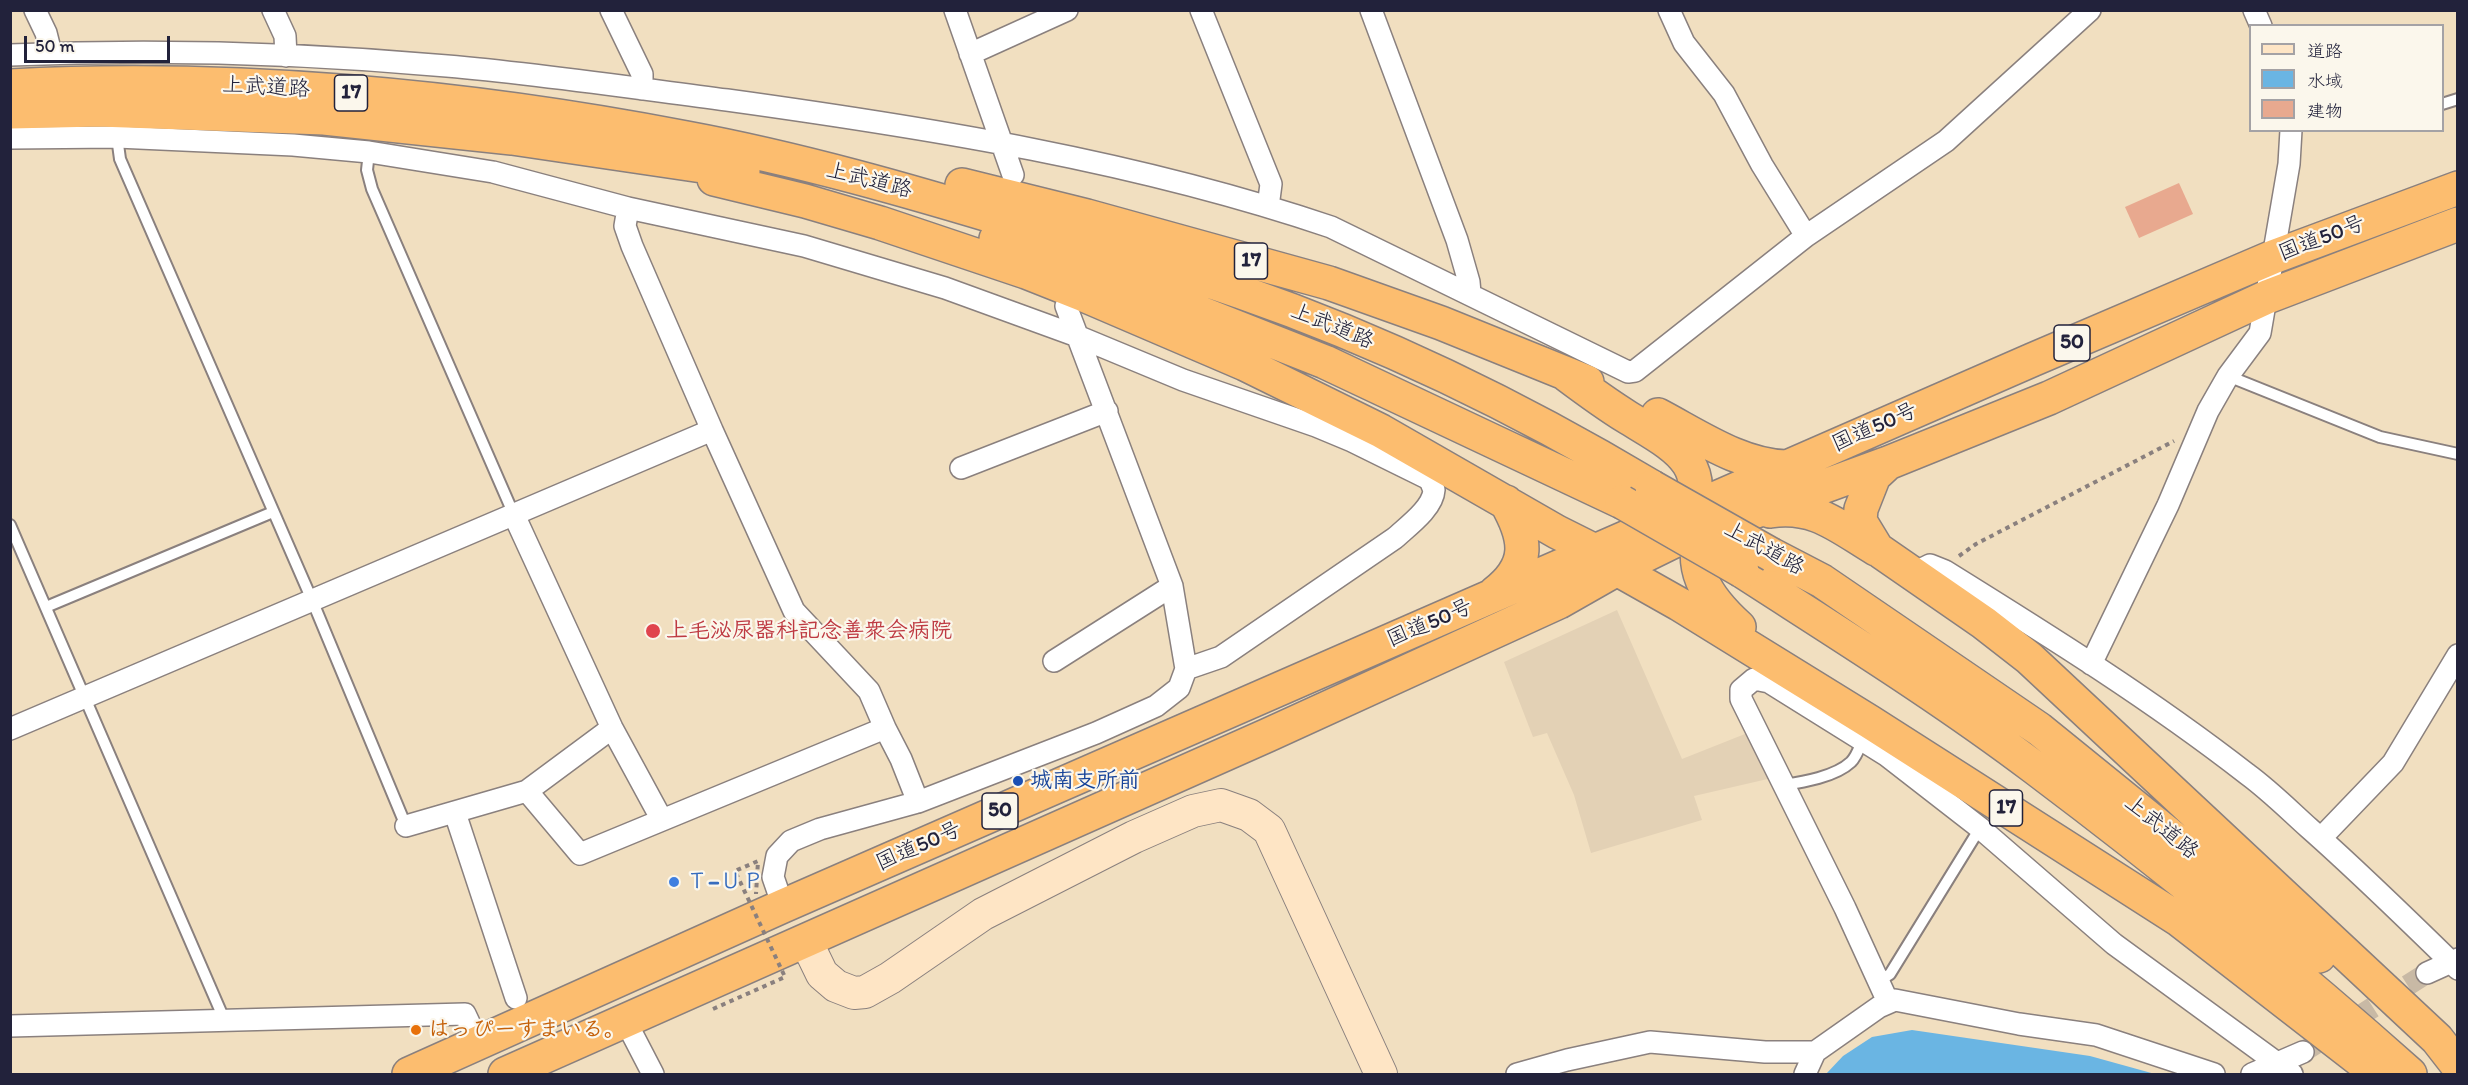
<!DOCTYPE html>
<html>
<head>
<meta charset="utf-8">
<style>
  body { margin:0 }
  #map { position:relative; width:2468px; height:1085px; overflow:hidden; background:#f1dfc0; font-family:Itim,"Klee One",sans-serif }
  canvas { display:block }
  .frame { position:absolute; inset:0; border:12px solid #22223b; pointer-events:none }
  .legend { position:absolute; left:2249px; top:24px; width:195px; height:108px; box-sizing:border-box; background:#fbf7ec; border:2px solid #a4a2a5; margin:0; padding:8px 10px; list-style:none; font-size:18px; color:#22223b }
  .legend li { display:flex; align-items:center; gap:12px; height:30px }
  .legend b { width:30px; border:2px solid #a4a2a5 }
  .scale { position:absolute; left:24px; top:36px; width:146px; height:27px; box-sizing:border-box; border:3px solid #22223b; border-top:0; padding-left:8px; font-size:18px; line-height:21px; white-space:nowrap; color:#22223b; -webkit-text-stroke:4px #fbf7ec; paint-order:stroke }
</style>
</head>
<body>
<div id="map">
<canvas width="2468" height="1085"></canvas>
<div class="frame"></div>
<ul class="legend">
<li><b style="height:8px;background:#fee5c5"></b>道路</li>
<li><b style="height:16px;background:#6ab5e3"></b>水域</li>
<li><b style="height:16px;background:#e8a98f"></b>建物</li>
</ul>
<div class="scale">50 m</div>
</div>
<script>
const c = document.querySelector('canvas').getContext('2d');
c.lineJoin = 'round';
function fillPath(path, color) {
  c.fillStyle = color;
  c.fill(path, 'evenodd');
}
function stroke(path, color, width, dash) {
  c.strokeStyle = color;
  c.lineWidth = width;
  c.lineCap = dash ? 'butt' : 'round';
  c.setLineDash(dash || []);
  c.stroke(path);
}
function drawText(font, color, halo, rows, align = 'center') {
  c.font = font + ' Itim,"Klee One",sans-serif';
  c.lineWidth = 4.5;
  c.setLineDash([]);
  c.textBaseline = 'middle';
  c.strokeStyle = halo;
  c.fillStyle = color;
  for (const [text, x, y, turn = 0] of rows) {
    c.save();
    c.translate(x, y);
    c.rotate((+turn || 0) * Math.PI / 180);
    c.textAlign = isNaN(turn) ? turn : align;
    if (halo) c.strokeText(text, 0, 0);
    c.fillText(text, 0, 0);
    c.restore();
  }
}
const built = new Path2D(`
  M 1617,610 L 1682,759 L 1750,732 L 1772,778 L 1694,796 L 1702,820 L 1591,853 L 1574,795 L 1547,733 L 1533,737 L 1504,662 Z`);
const water = new Path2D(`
  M 1912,1030 L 2090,1056 L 2155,1074 L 1826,1074 L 1843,1056 L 1872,1037 Z`);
const building = new Path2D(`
  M 2179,183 L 2193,214 L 2139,238 L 2125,207 Z`);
const streetTunnel = new Path2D(`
  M 2303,1052 L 2427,973`);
const path = new Path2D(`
  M 1959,556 L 1976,544 L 2174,441`);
const lane = new Path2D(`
  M 2442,104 L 2458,99
  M 117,137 L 120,159 L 312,600 L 406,826
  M 369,152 L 367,170 L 372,189 L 514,515
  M 2228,376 L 2380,437 L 2458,454
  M 10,525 L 224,1019
  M 46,607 L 273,512
  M 1783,785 C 1803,782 1835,777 1851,762 C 1857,756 1859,748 1862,741
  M 1879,981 L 1890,974 L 1980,828`);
const street = new Path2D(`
  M 35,10 L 46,33 L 51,53
  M 273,10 L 285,36 L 286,56
  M 611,10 L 642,74 L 642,89
  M 955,10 L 1013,175
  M 1201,10 L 1271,184 L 1268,207
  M 1371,10 L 1457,240 L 1469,282 L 1470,293
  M 1669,10 L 1684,43 L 1724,94 L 1762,165 L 1806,236
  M 2254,10 L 2261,26
  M 970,54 L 1067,10
  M 10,55 C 156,49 302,53 447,66 C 540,74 634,88 727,100 C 930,128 1136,161 1331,227 L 1628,372 L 1635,371 L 1806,236 L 1946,141 L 2090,10
  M 10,138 L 117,137 L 293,145 L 369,152 L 493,172 L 628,208 L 804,246 L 945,288 L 1077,336 L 1183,380 L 1316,426 L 1352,441 L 1425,477 L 1430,480 L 1434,490 C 1433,508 1408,526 1395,538 L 1221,657 L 1186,669
  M 628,208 L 625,226 L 632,246 L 712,430
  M 961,468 L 1107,411
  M 514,515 L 612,728 L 662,820
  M 1918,577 L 1922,569 L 1930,565 L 1945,571 C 2048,635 2152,700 2247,774 C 2269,790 2289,810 2309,828 C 2360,873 2409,921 2458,969
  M 1054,661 L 1172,586
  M 2091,664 L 2168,505 L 2208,411 L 2228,376 L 2260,333 L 2289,164 L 2291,130
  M 885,728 L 901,759 L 918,802
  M 10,729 L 712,430 L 794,611 L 869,691 L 885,728 L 580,854 L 527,791 L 612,728
  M 455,813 L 516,998
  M 406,826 L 527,791
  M 2321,838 L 2393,763 L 2458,655
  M 783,906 L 773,877 L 777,856 L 791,841 L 820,829 L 918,802 L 1096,733 L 1156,706 L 1179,688 L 1186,669 L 1172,586 L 1066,306
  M 2427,973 L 2458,959
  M 1888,1002 L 1845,908 L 1741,699 L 1741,690 L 1754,679 L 1769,682 L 1886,755 L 1980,828 L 2114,944 L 2292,1074
  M 626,1022 L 653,1074
  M 10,1026 L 465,1014 L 479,1044
  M 1517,1074 L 1567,1060 L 1650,1042 L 1765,1052 L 1815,1052 L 1879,1007 L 1895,1000 L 2019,1024 L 2096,1035 L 2214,1074
  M 1805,1074 L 1815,1052
  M 2252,1074 L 2303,1052`);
const secondary = new Path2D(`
  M 806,941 L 822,974 L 836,986 L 854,993 L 865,992 L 890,978 L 983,914 L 1134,837 L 1193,811 L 1221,805 L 1249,815 L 1269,830 L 1381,1074`);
const highway = new Path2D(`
  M 10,86 C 233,74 468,96 686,138 C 799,159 910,191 1019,224 C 1094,245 1168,266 1241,292 C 1385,342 1522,409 1652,487
  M 10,112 L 99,110 L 324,118 L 512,138 L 743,172
  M 714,179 L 805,201 L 880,223 L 1026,272 L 1084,295 L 1245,364 L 1381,431 L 1557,532 L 1593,550 L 1609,552
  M 962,185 L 1087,216 L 1329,283 L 1441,323 L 1587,382
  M 996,239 L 1140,289 L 1325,362 L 1622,502
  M 1567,375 C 1587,390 1606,404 1627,417 C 1672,445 1718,464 1683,525
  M 1658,415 C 1698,436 1741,466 1787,467
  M 1888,463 L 1874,476 L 1861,509 L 1860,521 L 1877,549 L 1984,623 L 2029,658 L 2437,1039 L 2458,1066
  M 1770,511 C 1815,504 1839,527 1876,549
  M 1704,522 C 1686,568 1706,597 1739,627
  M 1772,555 L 1822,581 L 2039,729 L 2319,956
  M 1617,569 L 1679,604 L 1870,722 L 2178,919 L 2378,1074
  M 1742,571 C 1841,635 1941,697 2035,768 C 2164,865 2290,967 2410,1074
  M 1495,593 C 1531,565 1527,539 1506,502
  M 409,1074 L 783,906 L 2032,360 L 2273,257 L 2458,188
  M 505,1074 L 1268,735 L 1559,602 L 1617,569 L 1674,541 L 1888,463 L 2049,398 L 2267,297 L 2458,224`);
const pathBridge = new Path2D(`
  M 713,1009 L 785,977 L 735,871 L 758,861 L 756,894`);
const highwayBridge = new Path2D(`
  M 1652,487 L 1772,555
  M 1622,502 L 1742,571`);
const markers = [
  [653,631,8,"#e0444e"],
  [1018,781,6,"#1a4fb4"],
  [674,882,6,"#3f7fe0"],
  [416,1030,6,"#e8710a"]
];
const shields = [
  [351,93,33],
  [1251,261,33],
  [2072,343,36],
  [2006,808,33],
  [1000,811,36]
];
const shieldNames = [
  ["17",351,93],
  ["17",1251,261],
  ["50",2072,343],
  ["17",2006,808],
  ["50",1000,811]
];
const streetNames = [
  ["上武道路",266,88,3],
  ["上武道路",869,181,14],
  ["国道50号",2322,239,-21],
  ["上武道路",1332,327,22],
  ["国道50号",1875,428,-24],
  ["上武道路",1764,549,29],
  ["国道50号",1430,624,-23],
  ["上武道路",2161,828,39],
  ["国道50号",919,847,-24]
];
const healthNames = [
  ["上毛泌尿器科記念善衆会病院",666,631]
];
const transitNames = [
  ["城南支所前",1030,781]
];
const shopNames = [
  ["Ｔ−ＵＰ",686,882]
];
const foodNames = [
  ["はっぴーすまいる。",428,1030]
];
fillPath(built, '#e3d1b5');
fillPath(water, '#6ab5e3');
fillPath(building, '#e8a98f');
stroke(streetTunnel, '#c8b9a5', 21, [21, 10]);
stroke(lane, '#8a807e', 14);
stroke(street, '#8a807e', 24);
stroke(secondary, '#8a807e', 34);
stroke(highway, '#8a807e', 36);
stroke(path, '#8a807e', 4, [4.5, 4.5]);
stroke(lane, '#fff', 10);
stroke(street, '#fff', 21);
stroke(secondary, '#fee5c5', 32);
stroke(highway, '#fcbd6f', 33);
stroke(highwayBridge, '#8a807e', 36, []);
stroke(pathBridge, '#8a807e', 4, [4.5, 4.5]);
stroke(highwayBridge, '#fcbd6f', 33);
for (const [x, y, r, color] of markers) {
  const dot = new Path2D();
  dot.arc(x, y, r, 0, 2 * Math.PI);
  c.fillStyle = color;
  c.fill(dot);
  stroke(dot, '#fbf7ec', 2);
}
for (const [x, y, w] of shields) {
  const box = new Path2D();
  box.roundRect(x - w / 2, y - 18, w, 36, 4.5);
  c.fillStyle = '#fbf7ec';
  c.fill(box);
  stroke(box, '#22223b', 1.5);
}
drawText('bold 21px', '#22223b', null, shieldNames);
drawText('22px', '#22223b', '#fbf7ec', streetNames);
drawText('bold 22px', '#be3a42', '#fbf7ec', healthNames, 'left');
drawText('bold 22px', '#164399', '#fbf7ec', transitNames, 'left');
drawText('bold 22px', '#366cbe', '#fbf7ec', shopNames, 'left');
drawText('bold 22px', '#c56008', '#fbf7ec', foodNames, 'left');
</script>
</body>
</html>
